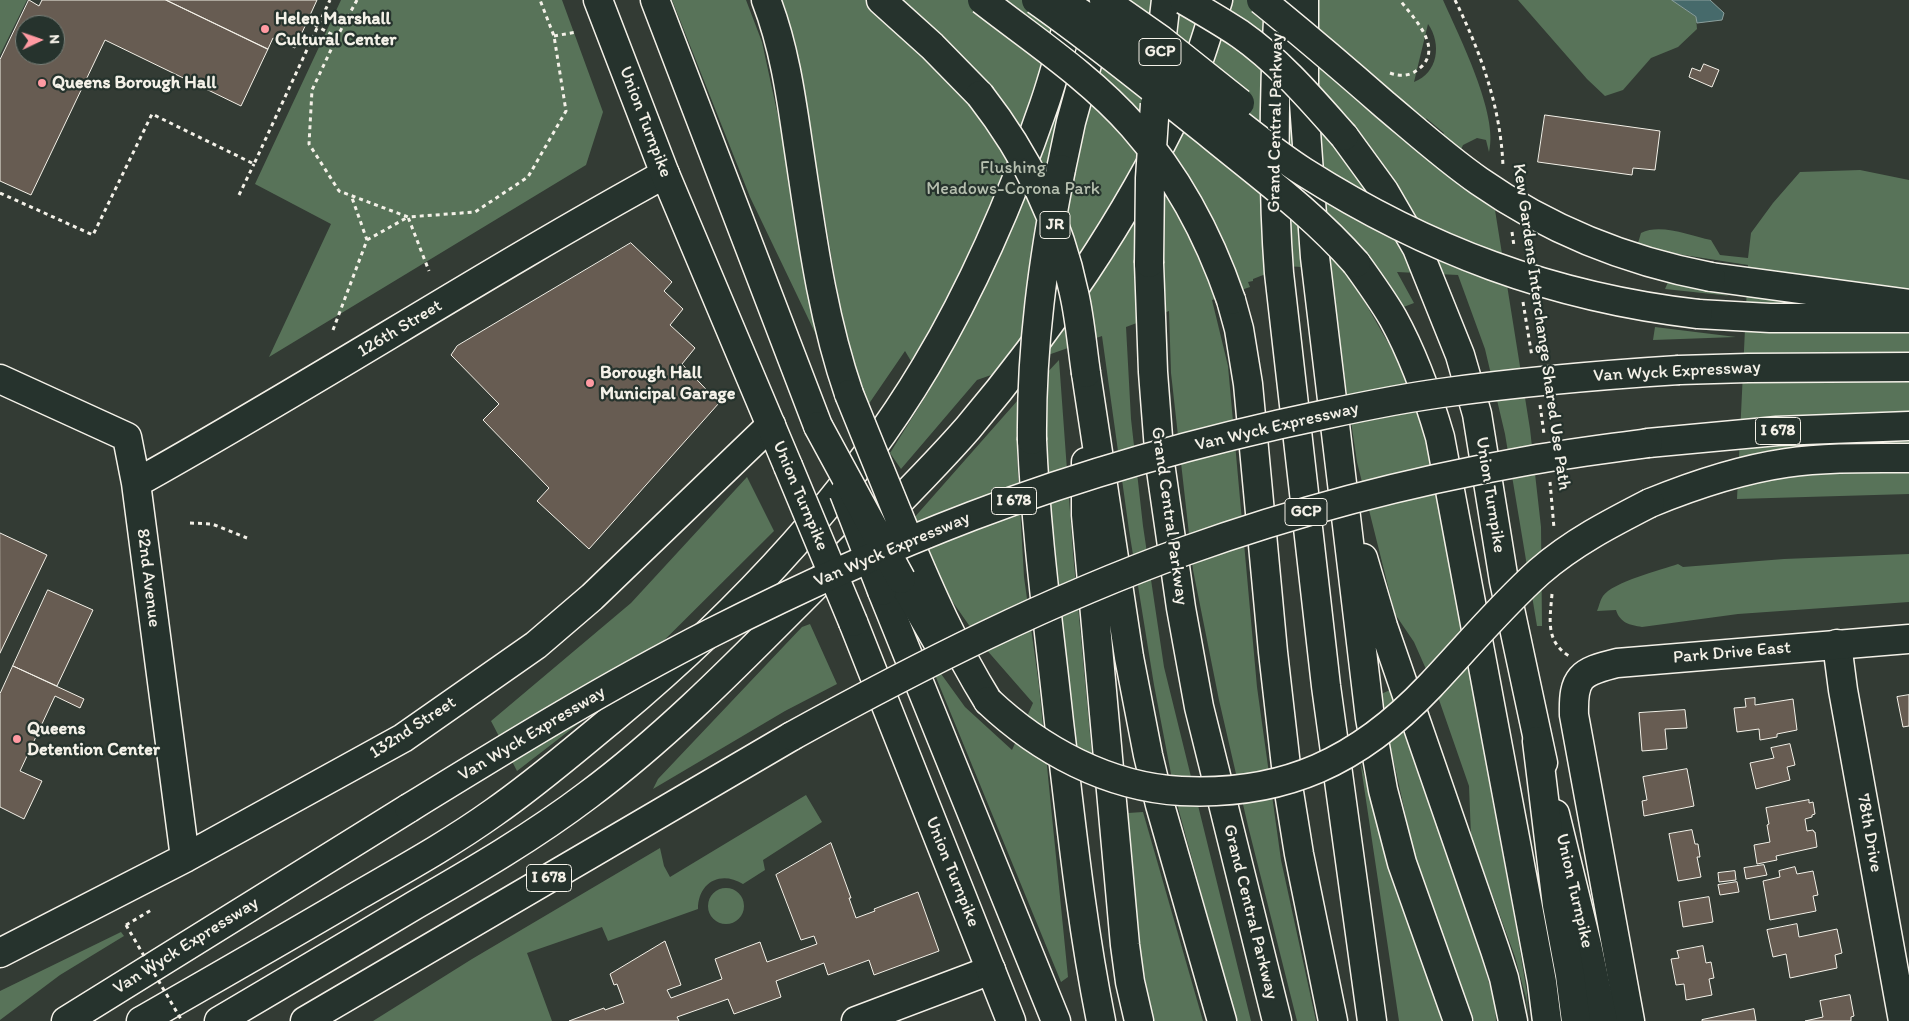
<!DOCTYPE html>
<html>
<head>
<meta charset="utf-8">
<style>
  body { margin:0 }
  #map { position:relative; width:1909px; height:1021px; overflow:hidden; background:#333b34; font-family:Itim,sans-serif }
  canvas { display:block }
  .north { position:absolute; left:15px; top:15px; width:50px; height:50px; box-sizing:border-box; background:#26332d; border:1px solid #787f78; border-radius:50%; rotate:87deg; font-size:14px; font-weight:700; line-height:20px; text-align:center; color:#f4f1e8 }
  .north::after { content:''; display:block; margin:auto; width:18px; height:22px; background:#ff9aa2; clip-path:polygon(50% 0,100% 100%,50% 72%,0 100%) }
</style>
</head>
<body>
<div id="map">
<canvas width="1909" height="1021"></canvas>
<div class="north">N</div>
</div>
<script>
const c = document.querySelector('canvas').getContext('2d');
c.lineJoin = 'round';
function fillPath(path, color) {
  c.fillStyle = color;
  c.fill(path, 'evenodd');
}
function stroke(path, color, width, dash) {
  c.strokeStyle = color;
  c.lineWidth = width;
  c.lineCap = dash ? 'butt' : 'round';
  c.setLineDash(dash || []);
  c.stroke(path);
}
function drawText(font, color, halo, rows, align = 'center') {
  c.font = font + ' Itim,sans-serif';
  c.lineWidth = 4.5;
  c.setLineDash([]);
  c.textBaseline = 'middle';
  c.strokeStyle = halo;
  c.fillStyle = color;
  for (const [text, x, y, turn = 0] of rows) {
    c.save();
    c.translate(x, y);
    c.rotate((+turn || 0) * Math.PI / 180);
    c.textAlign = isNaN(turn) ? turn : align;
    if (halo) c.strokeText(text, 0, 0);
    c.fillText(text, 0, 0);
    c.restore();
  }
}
const green = new Path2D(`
  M 0,0 L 27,0 L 0,55 Z
  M 341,0 L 562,0 L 603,112 L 586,165 L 269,357 L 331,224 L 255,184 Z
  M 672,0 L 746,0 L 762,42 L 784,144 L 806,287 L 819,341 L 750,197 Z
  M 758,0 L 1443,0 C 1459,36 1499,115 1489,152 L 1486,140 L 1477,138 L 1463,145 L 1449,177 L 1495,210 L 1530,429 L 1541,527 L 1542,626 L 1537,626 L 1505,434 L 1485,349 L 1458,275 L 1397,272 L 1414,303 L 1401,308 L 1361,270 L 1363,299 L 1398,360 L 1430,446 L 1453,585 L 1517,932 L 1527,993 L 1528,1019 L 1526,998 L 1515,957 L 1471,836 L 1469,786 L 1437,694 L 1414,642 L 1395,614 L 1357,462 L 1335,313 L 1331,269 L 1286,266 L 1253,279 L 1253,281 L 1248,282 L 1250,287 L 1212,300 L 1228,366 L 1257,687 L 1281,860 L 1316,1021 L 1297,1021 L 1248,826 L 1219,700 L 1193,570 L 1171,373 L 1169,311 L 1126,327 L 1131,419 L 1143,526 L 1164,667 L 1251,1021 L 1236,1021 L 1176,800 L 1154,685 L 1129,530 L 1102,336 L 977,380 L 901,469 L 890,453 L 929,391 L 905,351 L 866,408 L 847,349 L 821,195 L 807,169 ZM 1428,24 C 1442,44 1438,73 1414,82 ZM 1426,118 L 1444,133 L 1435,144 Z
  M 1518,0 L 1672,0 L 1696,17 L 1697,29 L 1678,47 L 1651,58 L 1623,90 L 1605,96 L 1587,79 Z
  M 1860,170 L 1909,180 L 1909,494 L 1737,499 L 1748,265 L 1645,249 L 1638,243 L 1641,233 C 1661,223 1690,236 1711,240 L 1720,255 L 1748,258 L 1751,233 L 1773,203 L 1800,172 Z
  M 1668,282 L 1731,296 L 1665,289 Z
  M 1655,327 L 1736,337 L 1653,340 Z
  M 1059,360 L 1073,553 L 1094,777 L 1080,774 C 1061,642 1044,510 1044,376 Z
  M 1018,400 L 1017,456 L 1024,577 L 1039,686 L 1068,977 L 1061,982 L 926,653 L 965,707 L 1012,750 L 1033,703 L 985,648 L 945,591 L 913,519 Z
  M 747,477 L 774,531 L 587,717 L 517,771 L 491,721 L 631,603 Z
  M 1909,554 L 1909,602 L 1738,614 L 1642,627 C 1630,625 1620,623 1616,610 L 1597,611 C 1599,607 1600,600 1603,596 C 1613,582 1661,570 1678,564 L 1683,567 L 1784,559 Z
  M 810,624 L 837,684 L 785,711 L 653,789 L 658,779 L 802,627 Z
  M 1390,690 L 1477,941 L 1495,1004 L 1496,1021 L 1474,1021 L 1418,871 L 1379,695 Z
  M 1360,760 L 1386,857 L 1443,1021 L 1399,1021 Z
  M 806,795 L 822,822 L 763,860 L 765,870 L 743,884 C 720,870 698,883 698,909 L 608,941 L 602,927 L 527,953 L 552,1021 L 373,1021 L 472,959 L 660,848 L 664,866 L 670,877 Z
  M 1143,812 L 1203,1021 L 1153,1021 L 1140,953 L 1128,813 Z
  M708 906a18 18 0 1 1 36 0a18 18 0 1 1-36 0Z
  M 121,932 L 124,936 L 60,975 L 0,1020 L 0,991 Z`);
const water = new Path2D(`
  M 1672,0 L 1710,0 L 1724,13 L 1722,20 L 1697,23 L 1696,17 Z`);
const building = new Path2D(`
  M 29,0 L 39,6 L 42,0 L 166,0 L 268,49 L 241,106 L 105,40 L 31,195 L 0,181 L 0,60 ZM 25,25 L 55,25 L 55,55 L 25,55 Z
  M 166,0 L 317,0 L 295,48 L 273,38 L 268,49 Z
  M 1704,64 L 1719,70 L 1712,87 L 1689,77 L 1692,68 L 1700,71 Z
  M 1545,115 L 1660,131 L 1655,170 L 1633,168 L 1632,175 L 1538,162 Z
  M 631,243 L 672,282 L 664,291 L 683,309 L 670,325 L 695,348 L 682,364 L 719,403 L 589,549 L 537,501 L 549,488 L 483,420 L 499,404 L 451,355 L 457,346 Z
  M 0,533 L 47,555 L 0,653 Z
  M 48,590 L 93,610 L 57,686 L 13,666 Z
  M 13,666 L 84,699 L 80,708 L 55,696 L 20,771 L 42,781 L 24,819 L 0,807 L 0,694 Z
  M 1909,695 L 1909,726 L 1903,727 L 1897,697 Z
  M 1755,698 L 1755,705 L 1793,699 L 1797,730 L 1777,734 L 1777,737 L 1760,740 L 1759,729 L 1737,732 L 1734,708 L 1746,707 L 1745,699 Z
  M 1685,710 L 1687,728 L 1665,729 L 1667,749 L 1642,751 L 1639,713 Z
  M 1790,744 L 1795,765 L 1787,767 L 1790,780 L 1756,789 L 1750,763 L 1774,758 L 1771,748 Z
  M 1687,769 L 1694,806 L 1644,816 L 1642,801 L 1647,800 L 1643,777 Z
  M 1809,800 L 1809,803 L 1813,802 L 1815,814 L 1812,815 L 1812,817 L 1805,819 L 1807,831 L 1813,830 L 1814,832 L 1815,832 L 1817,847 L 1776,856 L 1777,860 L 1757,864 L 1754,845 L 1770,842 L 1767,825 L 1769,824 L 1766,808 Z
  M 1692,830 L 1695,844 L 1698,844 L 1700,857 L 1697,857 L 1701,877 L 1678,881 L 1669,834 Z
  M 831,843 L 851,898 L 849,898 L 856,918 L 875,911 L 874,909 L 918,892 L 939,951 L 874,975 L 869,960 L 828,975 L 824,963 L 776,981 L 781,997 L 734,1014 L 728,999 L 677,1017 L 679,1021 L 569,1021 L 604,1008 L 605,1010 L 624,1003 L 617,984 L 614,985 L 610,974 L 665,941 L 681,985 L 667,990 L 671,998 L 722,979 L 715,959 L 760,942 L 767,962 L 817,944 L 814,936 L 801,940 L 776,875 Z
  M 1764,865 L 1767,875 L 1746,879 L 1744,868 Z
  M 1795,867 L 1797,874 L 1813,871 L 1818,895 L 1813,896 L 1816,911 L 1770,920 L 1763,881 L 1780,877 L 1779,871 Z
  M 1735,871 L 1736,880 L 1719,882 L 1718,873 Z
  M 1737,882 L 1739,892 L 1720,895 L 1718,885 Z
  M 1709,897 L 1713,922 L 1683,927 L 1679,902 Z
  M 1797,924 L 1799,937 L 1837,929 L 1842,953 L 1835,955 L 1837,968 L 1790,978 L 1786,954 L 1773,957 L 1767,930 Z
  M 1703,946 L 1706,963 L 1711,962 L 1714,978 L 1709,979 L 1712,995 L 1686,1000 L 1684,984 L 1676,985 L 1671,959 L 1679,958 L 1677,951 Z
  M 1850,995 L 1854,1016 L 1851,1017 L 1851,1021 L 1805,1021 L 1823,1017 L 1820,1001 Z
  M 1754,1009 L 1756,1021 L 1702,1021 L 1702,1020 Z`);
const path = new Path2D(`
  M 357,0 L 337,37 L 312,90 L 309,144 L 339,191 L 408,217 L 475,212 L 528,177 L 566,111 L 554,36 L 540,0
  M 1455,0 C 1481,53 1501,108 1503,167
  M 308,20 L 318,27 L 337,37
  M 554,36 L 577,32
  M 1390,73 C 1401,77 1411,76 1420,68 C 1444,47 1413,18 1400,0
  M 0,193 L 93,235 L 152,114 L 254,164 L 330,0
  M 239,195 L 254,164
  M 1512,232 L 1514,246
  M 367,240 L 408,217 L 429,271
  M 1523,302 L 1532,357
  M 333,330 L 367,240 L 351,195
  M 1540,405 L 1544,434
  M 1550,482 L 1554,528
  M 190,523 L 212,524 L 247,538
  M 1552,594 C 1550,619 1545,641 1569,656
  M 126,925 L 153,909`);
const minor = new Path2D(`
  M 0,379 L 127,437 L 136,483 L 185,858
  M 136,483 C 314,384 486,272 665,174
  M 1837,644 L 1843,690 L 1903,1021
  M 0,953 L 185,858 L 403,738 L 536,645 L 592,597 L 771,425
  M 856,1021 L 991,970`);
const tertiary = new Path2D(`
  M 1630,1021 L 1574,715 C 1573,677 1580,672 1617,663 L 1909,639`);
const secondary = new Path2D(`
  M 598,0 L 665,174 L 788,466
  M 853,622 L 1011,1021`);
const primary = new Path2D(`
  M 655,0 L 818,426
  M 1344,136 L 1384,191 L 1417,248 L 1460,355 L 1477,414 L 1504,581 L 1543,763
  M 882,591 L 1056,1021
  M 1555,814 L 1587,945 L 1603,1021`);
const motorway = new Path2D(`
  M 766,0 C 784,46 791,96 798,144 C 811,229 821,313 849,394
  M 881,0 L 932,46 L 980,95
  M 1279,0 C 1274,91 1272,182 1279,273 L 1326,686 L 1372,1021
  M 1304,0 L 1304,103 L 1315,257 L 1370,718 L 1383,790 L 1402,863 L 1458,1021
  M 1159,61 L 1166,0
  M 1061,169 L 1071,122 L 1099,21
  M 1149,263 L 1153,372 L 1160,463 L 1181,608 L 1199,707 L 1277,1021
  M 1356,263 C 1369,281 1382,299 1393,318 C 1414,356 1428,396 1440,437 L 1542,982 L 1547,1021
  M 1711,277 L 1909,304
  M 1231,300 L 1239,329 L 1248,384 L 1273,652 L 1289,792 L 1299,854 L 1333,1021
  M 1698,314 L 1770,318 L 1909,318
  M 1679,370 L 1748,368 L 1909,367
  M 1086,373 L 1129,657 L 1148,755 L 1160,805 L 1222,1021
  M 1032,440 C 1036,535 1049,628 1059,722 C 1071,822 1081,922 1101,1021
  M 1648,443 L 1777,431 L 1909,426
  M 1086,462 L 1086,515 L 1125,945 L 1130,982 L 1139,1021
  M 1650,503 C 1694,485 1738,470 1786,463 C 1826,457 1868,458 1909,458
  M 906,534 C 931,594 954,646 988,701
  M 1363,558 L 1383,626 L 1495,950 L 1504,978 L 1513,1021
  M 901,579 L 937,641
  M 1537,741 L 1557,905 L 1570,975 L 1576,1021
  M 66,1021 L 409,808
  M 141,1021 C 214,979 286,938 359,895 C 404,869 451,843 493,813 C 535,784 573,751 612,719 C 733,618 845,502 926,366 C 975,284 1013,195 1044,105 C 1056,71 1064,36 1074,1
  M 219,1021 C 285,982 350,944 415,905 C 474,871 534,836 588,795 C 671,733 742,659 815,586 C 866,534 920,483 968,428 C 1050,331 1127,218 1181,104 C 1197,70 1207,35 1218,0
  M 305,1021 L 792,736`);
const pathBridge = new Path2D(`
  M 126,925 L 182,1021`);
const secondaryBridge = new Path2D(`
  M 788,466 L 853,622`);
const primaryBridge = new Path2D(`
  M 1184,0 C 1203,11 1222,22 1240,34 C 1280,62 1312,100 1344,136
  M 844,493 L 882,591`);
const motorwayBridge = new Path2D(`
  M 982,0 C 1032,39 1091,78 1133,126 C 1178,177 1209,236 1231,300
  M 1036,0 C 1096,42 1153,89 1211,135 C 1261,176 1313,214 1356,263
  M 1060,0 C 1110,32 1161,66 1210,102 C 1241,125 1271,151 1304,172 C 1427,250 1552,297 1698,314
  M 1104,0 L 1161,40 L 1240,103
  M 1261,0 C 1303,34 1344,69 1385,105 C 1416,131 1446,158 1479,181 C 1549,230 1627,261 1711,277
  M 980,95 C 1026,154 1059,220 1074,293 C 1080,319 1082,346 1086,373
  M 1149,263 L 1150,178 L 1155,104
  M 849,394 L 906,534
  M 818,426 L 901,579
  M 1032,440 C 1031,348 1043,260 1061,169
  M 988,701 C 1040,750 1108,787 1181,791 C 1285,796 1359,761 1430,686 C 1466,648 1500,607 1539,572 C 1572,543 1611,523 1650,503
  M 792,736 C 919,666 1049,600 1185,551 C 1294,512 1408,482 1521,462 C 1563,454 1606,449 1648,443
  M 409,808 C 508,747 607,686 711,633 C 796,590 883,550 972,516 C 1087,472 1207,439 1327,414 C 1365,406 1403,398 1441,393 C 1520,382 1600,375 1679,370`);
const markers = [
  [265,29,5,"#ff9aa2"],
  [42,83,5,"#ff9aa2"],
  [590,383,5,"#ff9aa2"],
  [17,739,5,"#ff9aa2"]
];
const shields = [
  [1160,52,42],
  [1055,225,30],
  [1778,431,45],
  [1014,501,45],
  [1306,512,42],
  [549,878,45]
];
const shieldNames = [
  ["GCP",1160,52],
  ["JR",1055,225],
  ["I 678",1778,431],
  ["I 678",1014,501],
  ["GCP",1306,512],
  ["I 678",549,878]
];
const poiNames = [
  ["Helen Marshall",275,19],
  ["Cultural Center",275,40],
  ["Queens Borough Hall",52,83],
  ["Borough Hall",600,373],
  ["Municipal Garage",600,394],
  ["Queens",27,729],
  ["Detention Center",27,750]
];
const streetNames = [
  ["Union Turnpike",645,122,69],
  ["Grand Central Parkway",1276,123,-89],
  ["Kew Gardens Interchange Shared Use Path",1541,327,82],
  ["126th Street",400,329,-31],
  ["Van Wyck Expressway",1677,372,-3],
  ["Van Wyck Expressway",1277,427,-13],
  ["Union Turnpike",1490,495,81],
  ["Union Turnpike",800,496,67],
  ["Grand Central Parkway",1169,516,82],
  ["Van Wyck Expressway",892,550,-23],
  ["82nd Avenue",148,578,83],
  ["Park Drive East",1732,653,-5],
  ["132nd Street",413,728,-33],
  ["Van Wyck Expressway",532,734,-31],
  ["78th Drive",1869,833,80],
  ["Union Turnpike",952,872,68],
  ["Union Turnpike",1574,891,77],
  ["Grand Central Parkway",1250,912,76],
  ["Van Wyck Expressway",186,946,-32]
];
const parkNames = [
  ["Flushing",1013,168],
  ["Meadows-Corona Park",1013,189]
];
fillPath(green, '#587359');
fillPath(water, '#466a6b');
stroke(water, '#8ca09d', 1);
fillPath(building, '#675c52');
stroke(building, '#f4f1e8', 1);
stroke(minor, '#f4f1e8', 31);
stroke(tertiary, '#f4f1e8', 31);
stroke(secondary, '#f4f1e8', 31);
stroke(primary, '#f4f1e8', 31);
stroke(motorway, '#f4f1e8', 31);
stroke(path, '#f4f1e8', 3, [4, 4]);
stroke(minor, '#26332d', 28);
stroke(tertiary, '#26332d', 28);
stroke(secondary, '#26332d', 28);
stroke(primary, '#26332d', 28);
stroke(motorway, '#26332d', 28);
stroke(secondaryBridge, '#f4f1e8', 31, []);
stroke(primaryBridge, '#f4f1e8', 31, []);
stroke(motorwayBridge, '#f4f1e8', 31, []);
stroke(pathBridge, '#f4f1e8', 3, [4, 4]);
stroke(secondaryBridge, '#26332d', 28);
stroke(primaryBridge, '#26332d', 28);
stroke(motorwayBridge, '#26332d', 28);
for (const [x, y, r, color] of markers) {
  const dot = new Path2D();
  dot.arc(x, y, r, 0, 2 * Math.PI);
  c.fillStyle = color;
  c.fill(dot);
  stroke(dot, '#26332d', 2);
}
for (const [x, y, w] of shields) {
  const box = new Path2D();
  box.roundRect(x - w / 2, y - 13.5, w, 27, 4);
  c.fillStyle = '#26332d';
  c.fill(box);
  stroke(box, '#f4f1e8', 1);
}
drawText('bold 16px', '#f4f1e8', null, shieldNames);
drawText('bold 18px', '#f4f1e8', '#26332d', poiNames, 'left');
drawText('18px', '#f4f1e8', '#26332d', streetNames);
drawText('18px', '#b6bfaf', '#26332d', parkNames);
</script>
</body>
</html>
